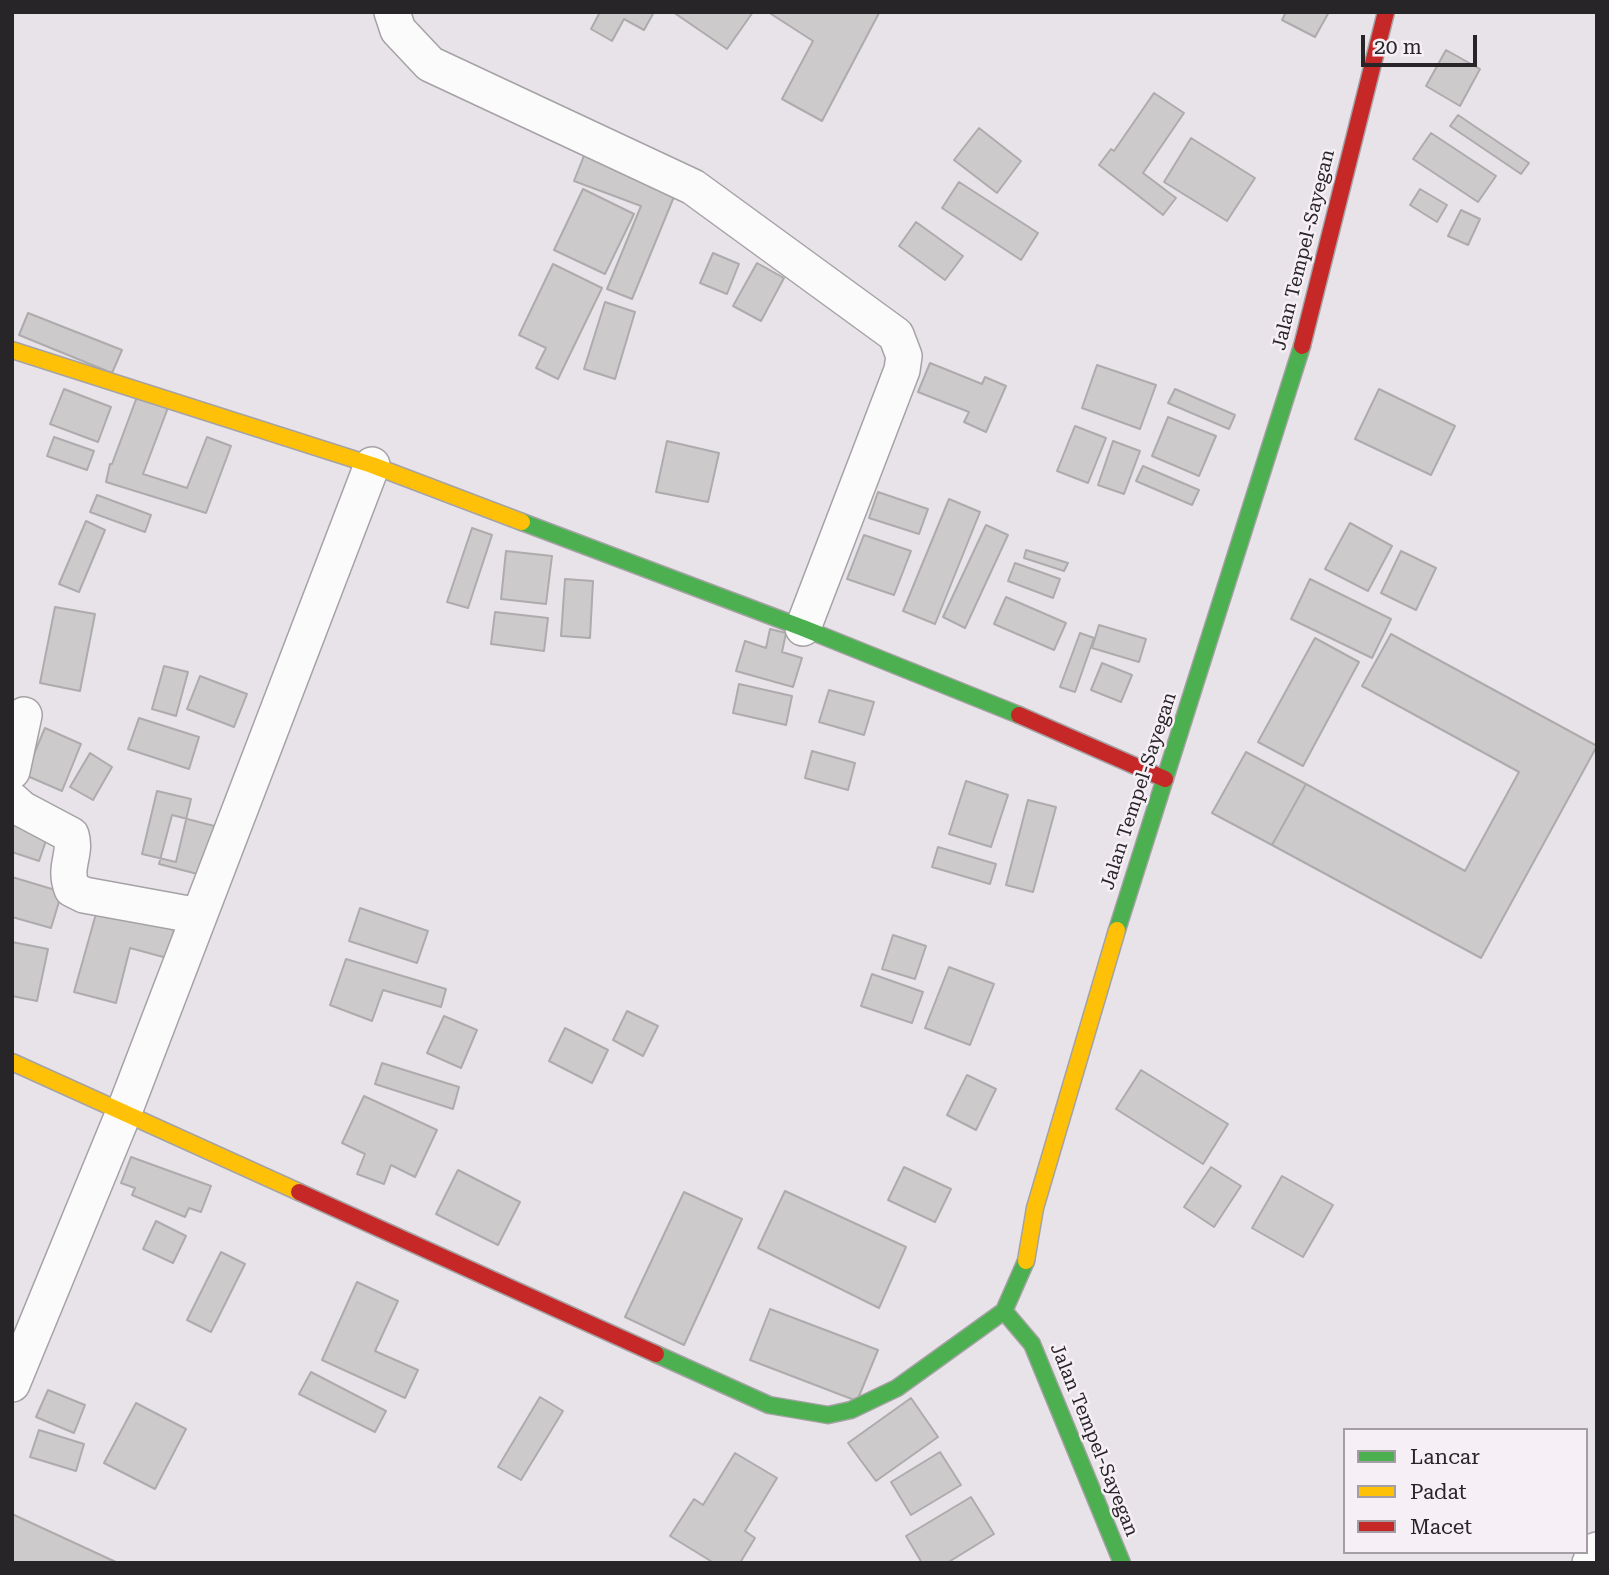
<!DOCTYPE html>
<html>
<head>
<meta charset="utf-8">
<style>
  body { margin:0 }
  #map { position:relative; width:1609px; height:1575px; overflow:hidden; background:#e8e3e8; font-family:"Roboto Serif",serif }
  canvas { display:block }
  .frame { position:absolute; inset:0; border:14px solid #272527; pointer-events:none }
  .legend { position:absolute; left:1343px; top:1428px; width:245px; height:126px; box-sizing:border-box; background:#f6eff6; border:2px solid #a39ea3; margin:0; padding:9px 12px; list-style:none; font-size:21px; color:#272527 }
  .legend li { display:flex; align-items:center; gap:14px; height:35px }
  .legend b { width:35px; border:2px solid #a39ea3 }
  .scale { position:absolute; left:1361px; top:35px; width:116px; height:32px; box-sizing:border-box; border:4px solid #272527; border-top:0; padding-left:9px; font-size:21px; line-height:24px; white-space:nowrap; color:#272527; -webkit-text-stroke:5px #f6eff6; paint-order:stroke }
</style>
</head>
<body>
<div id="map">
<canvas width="1609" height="1575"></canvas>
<div class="frame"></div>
<ul class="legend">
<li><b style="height:9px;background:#4caf50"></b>Lancar</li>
<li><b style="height:9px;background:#ffc107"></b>Padat</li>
<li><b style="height:9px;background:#c62828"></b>Macet</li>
</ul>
<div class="scale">20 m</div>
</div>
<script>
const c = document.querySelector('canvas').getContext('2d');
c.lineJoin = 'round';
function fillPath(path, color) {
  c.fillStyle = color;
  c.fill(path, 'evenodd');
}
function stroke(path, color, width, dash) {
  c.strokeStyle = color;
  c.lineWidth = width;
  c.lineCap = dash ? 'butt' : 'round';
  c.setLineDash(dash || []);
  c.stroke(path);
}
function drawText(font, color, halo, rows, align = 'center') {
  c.font = font + ' "Roboto Serif",serif';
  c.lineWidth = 5;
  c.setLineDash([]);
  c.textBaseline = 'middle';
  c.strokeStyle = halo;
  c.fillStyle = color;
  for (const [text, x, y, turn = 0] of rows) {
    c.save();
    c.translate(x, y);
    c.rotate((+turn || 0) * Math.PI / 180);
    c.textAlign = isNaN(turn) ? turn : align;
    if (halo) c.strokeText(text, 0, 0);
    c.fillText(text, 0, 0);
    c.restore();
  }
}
const building = new Path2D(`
  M 600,12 L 654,12 L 644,30 L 624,19 L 612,41 L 591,29 Z
  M 673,12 L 753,12 L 727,49 Z
  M 768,12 L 879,13 L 822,121 L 782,99 L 813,41 Z
  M 1286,12 L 1329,12 L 1315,37 L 1282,20 Z
  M 1446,50 L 1480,69 L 1460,106 L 1426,86 Z
  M 1154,93 L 1184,113 L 1143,173 L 1176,198 L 1163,215 L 1099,165 L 1111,149 L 1114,151 Z
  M 1458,115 L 1529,163 L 1521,174 L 1450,126 Z
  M 979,128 L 1021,161 L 997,193 L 954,160 Z
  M 1431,133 L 1496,176 L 1478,202 L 1413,159 Z
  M 1191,138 L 1255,178 L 1227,221 L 1164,182 Z
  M 585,153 L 678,187 L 632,299 L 607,289 L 641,206 L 574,181 Z
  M 959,182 L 1038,233 L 1021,260 L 942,208 Z
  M 583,189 L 634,214 L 605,274 L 554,250 Z
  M 1420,189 L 1447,205 L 1437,222 L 1410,205 Z
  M 1461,210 L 1480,219 L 1468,245 L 1448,236 Z
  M 916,222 L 963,256 L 945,280 L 899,246 Z
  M 713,253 L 739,264 L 727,294 L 700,283 Z
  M 757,263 L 784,278 L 761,321 L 733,306 Z
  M 553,264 L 602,288 L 558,379 L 536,368 L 546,348 L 519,335 Z
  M 605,302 L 635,312 L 615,379 L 584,369 Z
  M 28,313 L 122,350 L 112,373 L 19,335 Z
  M 930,363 L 982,384 L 985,377 L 1006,386 L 986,432 L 964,422 L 969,412 L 918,392 Z
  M 1097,365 L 1156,385 L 1140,429 L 1082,408 Z
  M 64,389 L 111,407 L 98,442 L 50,424 Z
  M 1175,389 L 1235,415 L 1229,429 L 1168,403 Z
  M 1379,389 L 1455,426 L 1431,475 L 1355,439 Z
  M 138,394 L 169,405 L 143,474 L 187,488 L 207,437 L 231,446 L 206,513 L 106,482 L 110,464 L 112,464 Z
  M 1168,417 L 1216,436 L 1199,476 L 1152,456 Z
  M 1075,426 L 1106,438 L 1088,483 L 1057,471 Z
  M 54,437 L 94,451 L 87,470 L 47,456 Z
  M 667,441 L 719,453 L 708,502 L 656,492 Z
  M 1113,441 L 1140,451 L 1124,494 L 1098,485 Z
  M 1143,466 L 1199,490 L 1192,505 L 1136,481 Z
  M 878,492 L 928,509 L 919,534 L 869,518 Z
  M 97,495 L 151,515 L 145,532 L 90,512 Z
  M 949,499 L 980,512 L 935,624 L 903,611 Z
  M 86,521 L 105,530 L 79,592 L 59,584 Z
  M 1350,523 L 1392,546 L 1368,591 L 1325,569 Z
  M 986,525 L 1008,535 L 965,628 L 943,617 Z
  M 472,528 L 492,535 L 468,608 L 447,602 Z
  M 864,535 L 911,551 L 894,595 L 847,579 Z
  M 1026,550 L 1068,563 L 1064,571 L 1024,558 Z
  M 506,551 L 552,556 L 546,604 L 501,599 Z
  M 1401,551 L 1436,568 L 1416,610 L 1381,593 Z
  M 1015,563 L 1060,579 L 1053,598 L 1008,581 Z
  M 565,579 L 593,581 L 590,638 L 561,636 Z
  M 1310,579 L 1391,619 L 1372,658 L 1291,619 Z
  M 1006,597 L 1066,623 L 1054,650 L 994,624 Z
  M 55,607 L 95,614 L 80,691 L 40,683 Z
  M 495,612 L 548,618 L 544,651 L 491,644 Z
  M 1099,625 L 1146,639 L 1139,662 L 1092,648 Z
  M 770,629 L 786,633 L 782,652 L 802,658 L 793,687 L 736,671 L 745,641 L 766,648 Z
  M 1080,633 L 1094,638 L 1075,692 L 1060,687 Z
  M 1391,634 L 1597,746 L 1481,958 L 1272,845 L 1306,784 L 1465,871 L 1519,772 L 1362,686 Z
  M 1315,638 L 1359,662 L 1303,766 L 1258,742 Z
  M 1102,663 L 1132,675 L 1121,702 L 1091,690 Z
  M 164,666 L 188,672 L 176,716 L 152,709 Z
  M 200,676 L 247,694 L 234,727 L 187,709 Z
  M 739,684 L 792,696 L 786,725 L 733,713 Z
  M 829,690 L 874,702 L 864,735 L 819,722 Z
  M 139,718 L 199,737 L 189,769 L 128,749 Z
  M 45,728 L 81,744 L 62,791 L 25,775 Z
  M 812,751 L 855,763 L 848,790 L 805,778 Z
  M 1246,752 L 1306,784 L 1272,845 L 1212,813 Z
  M 90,753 L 112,767 L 93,800 L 70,787 Z
  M 966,781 L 1008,795 L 991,847 L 949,834 Z
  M 157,791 L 191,799 L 176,862 L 142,854 Z
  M 1028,800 L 1056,807 L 1033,892 L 1006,885 Z
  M 172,815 L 222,828 L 209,877 L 159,864 Z
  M 12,816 L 50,829 L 39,861 L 12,852 Z
  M 938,847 L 996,864 L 990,884 L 932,867 Z
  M 12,877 L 62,892 L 51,928 L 12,917 Z
  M 99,903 L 176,922 L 167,958 L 130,948 L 116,1003 L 74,992 Z
  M 360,908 L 428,931 L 417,963 L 349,941 Z
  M 893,935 L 926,946 L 915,979 L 882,969 Z
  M 12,942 L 48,949 L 37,1001 L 12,996 Z
  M 346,959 L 446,989 L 441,1007 L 383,990 L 372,1021 L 330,1005 Z
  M 949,967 L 994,984 L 970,1045 L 925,1028 Z
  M 872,974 L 923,992 L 912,1023 L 861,1006 Z
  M 627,1011 L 658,1026 L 643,1056 L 613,1040 Z
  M 444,1016 L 477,1030 L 461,1068 L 427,1053 Z
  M 565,1028 L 608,1050 L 592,1083 L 549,1061 Z
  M 382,1063 L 459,1087 L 453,1109 L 375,1084 Z
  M 1141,1070 L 1228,1124 L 1203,1164 L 1116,1109 Z
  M 967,1075 L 996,1089 L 976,1130 L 947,1115 Z
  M 364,1096 L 437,1130 L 415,1177 L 391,1165 L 384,1184 L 357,1174 L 365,1154 L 342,1143 Z
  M 131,1157 L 211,1186 L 201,1212 L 189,1208 L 185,1217 L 132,1195 L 135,1188 L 121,1183 Z
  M 904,1167 L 951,1189 L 935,1222 L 888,1200 Z
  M 1211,1167 L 1241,1186 L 1214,1227 L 1184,1207 Z
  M 458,1170 L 520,1202 L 498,1245 L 436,1214 Z
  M 1282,1176 L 1333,1205 L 1303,1257 L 1252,1228 Z
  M 785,1191 L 906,1247 L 879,1308 L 758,1248 Z
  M 684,1192 L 742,1219 L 684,1345 L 625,1317 Z
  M 156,1221 L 186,1236 L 173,1263 L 143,1249 Z
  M 221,1252 L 245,1264 L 211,1332 L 187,1320 Z
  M 357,1282 L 398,1301 L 375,1351 L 418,1370 L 405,1398 L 322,1360 Z
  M 770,1309 L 878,1350 L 857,1401 L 750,1360 Z
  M 311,1372 L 386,1411 L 375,1432 L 299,1394 Z
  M 48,1390 L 85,1405 L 74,1433 L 36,1417 Z
  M 540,1397 L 563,1411 L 521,1480 L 498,1467 Z
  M 911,1398 L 938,1437 L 876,1481 L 848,1443 Z
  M 136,1403 L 186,1429 L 155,1489 L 104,1463 Z
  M 39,1430 L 84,1444 L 76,1471 L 30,1457 Z
  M 940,1452 L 961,1485 L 911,1515 L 891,1482 Z
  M 735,1453 L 777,1478 L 745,1531 L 755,1538 L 740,1563 L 714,1563 L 670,1536 L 694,1499 L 703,1505 Z
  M 971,1497 L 994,1534 L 947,1563 L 922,1563 L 906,1536 Z
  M 12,1514 L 118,1563 L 12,1563 Z`);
const street = new Path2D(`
  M 392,12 L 398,30 L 430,64 L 693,187 L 896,335 L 904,356 L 902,370 L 803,628
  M 12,771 L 24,715
  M 12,800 L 22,809 L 71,835 C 77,854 63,866 72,889 L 84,895 L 199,916
  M 12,1384 L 124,1112 L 372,465
  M 1590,1563 L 1597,1550`);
const fast = new Path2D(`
  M 522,522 L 803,628 L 1019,715
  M 1117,930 L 1302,346
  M 1026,1261 L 1004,1311 L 1032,1344 L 1122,1563
  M 656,1354 L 769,1405 L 828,1415 L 851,1410 L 897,1388 L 1004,1311`);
const slow = new Path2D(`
  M 12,350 L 372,465 L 522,522
  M 12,1062 L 299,1192
  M 1026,1261 L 1035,1208 L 1117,930`);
const jam = new Path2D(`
  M 1302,346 L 1386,12
  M 1019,715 L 1165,779
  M 299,1192 L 656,1354`);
const streetNames = [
  ["Jalan Tempel-Sayegan",1304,250,-76],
  ["Jalan Tempel-Sayegan",1139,791,-72],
  ["Jalan Tempel-Sayegan",1094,1440,68]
];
fillPath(building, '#cccacb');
stroke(building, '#adabac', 2);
stroke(street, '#a5a2a5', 38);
stroke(fast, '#a5a2a5', 19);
stroke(slow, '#a5a2a5', 19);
stroke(jam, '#a5a2a5', 19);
stroke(street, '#fcfbfc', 35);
stroke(fast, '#4caf50', 16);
stroke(slow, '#ffc107', 16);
stroke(jam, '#c62828', 16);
drawText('19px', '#272527', '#f6eff6', streetNames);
</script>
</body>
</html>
